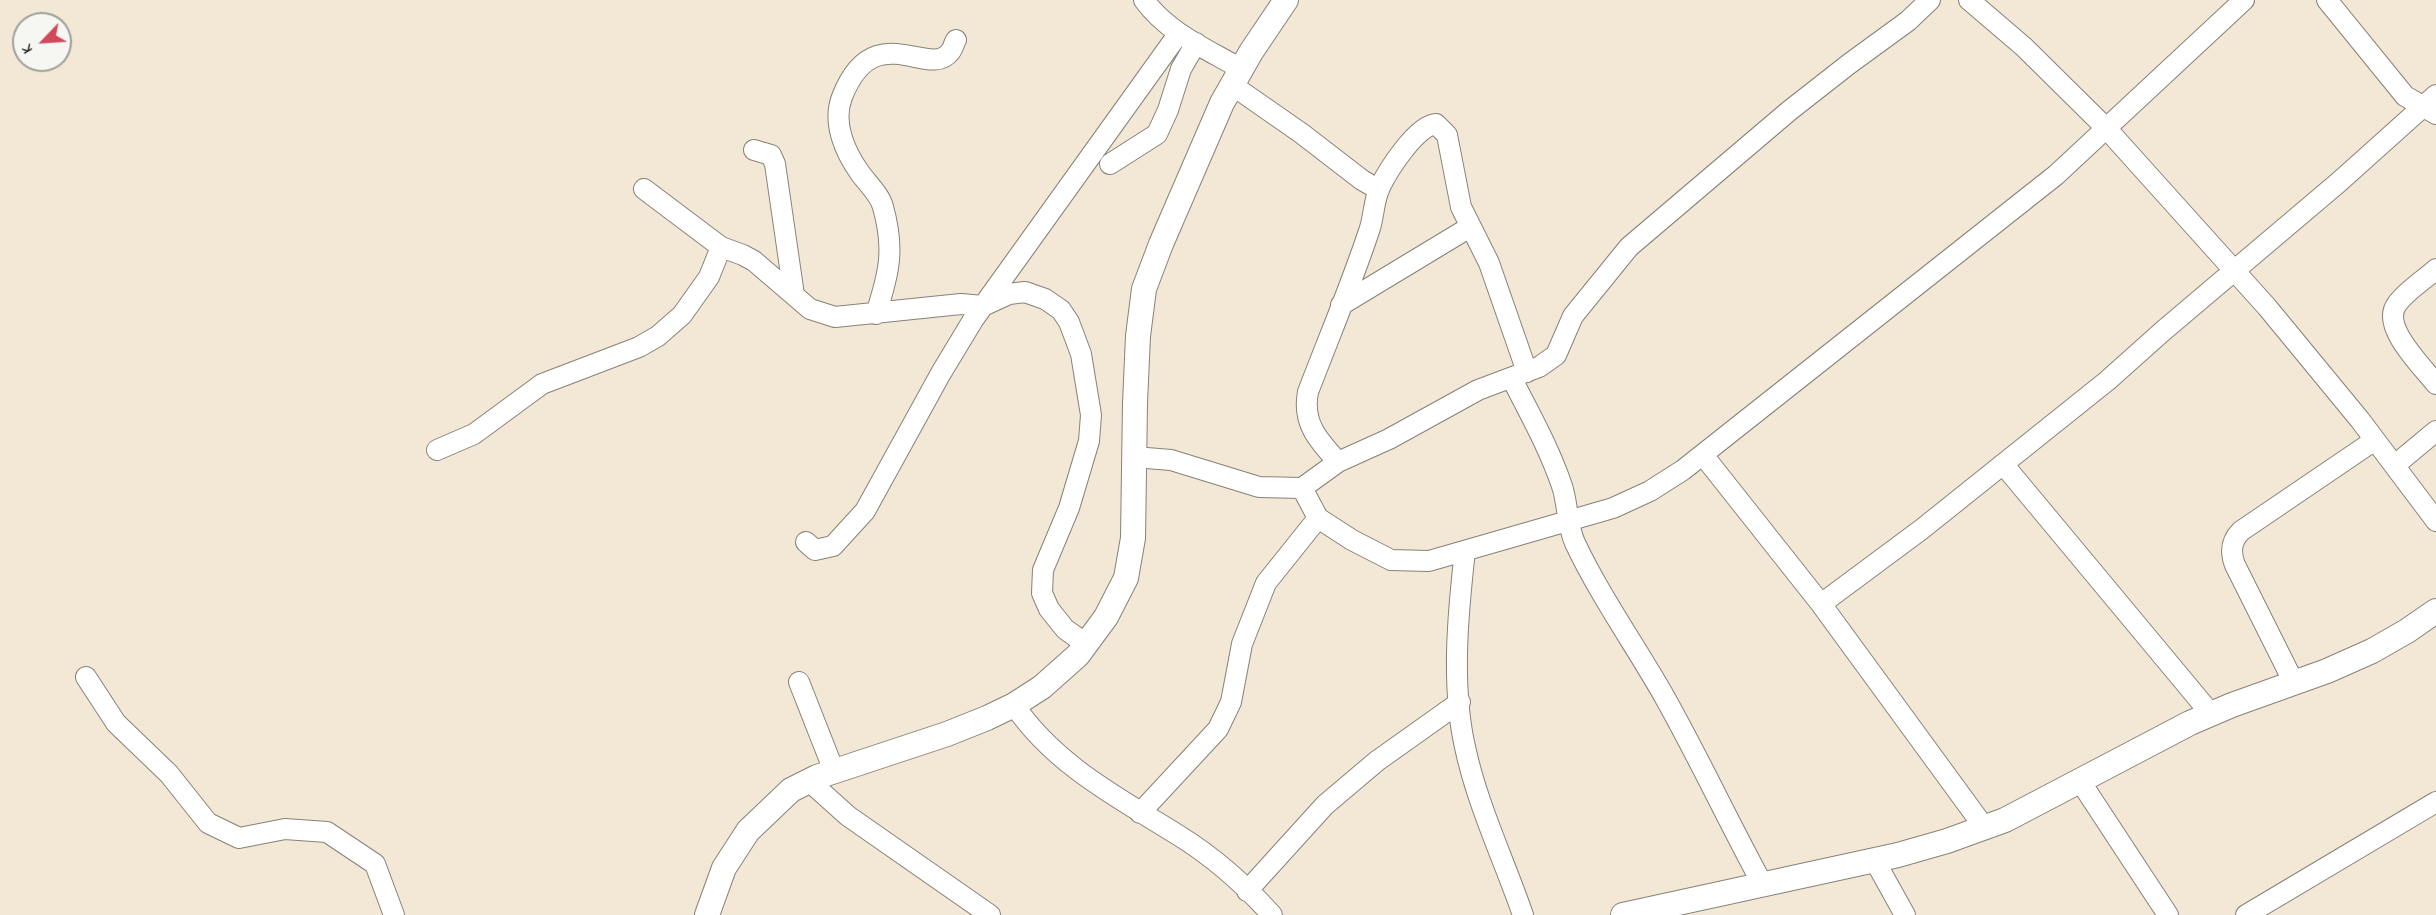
<!DOCTYPE html>
<html>
<head>
<meta charset="utf-8">
<style>
  body { margin:0 }
  #map { position:relative; width:2436px; height:915px; overflow:hidden; background:#f2e8d5; font-family:"Indie Flower",sans-serif }
  canvas { display:block }
  .north { position:absolute; left:12px; top:12px; width:60px; height:60px; box-sizing:border-box; background:#f6f6f2; border:2px solid #9f9f9c; border-radius:50%; rotate:245deg; font-size:16px; font-weight:700; line-height:24px; text-align:center; color:#1c1c1c }
  .north::after { content:''; display:block; margin:auto; width:21px; height:27px; background:#d1495b; clip-path:polygon(50% 0,100% 100%,50% 72%,0 100%) }
</style>
</head>
<body>
<div id="map">
<canvas width="2436" height="915"></canvas>
<div class="north">K</div>
</div>
<script>
const c = document.querySelector('canvas').getContext('2d');
c.lineJoin = 'round';
function stroke(path, color, width, dash) {
  c.strokeStyle = color;
  c.lineWidth = width;
  c.lineCap = dash ? 'butt' : 'round';
  c.setLineDash(dash || []);
  c.stroke(path);
}
const minor = new Path2D(`
  M 1144,0 C 1168,33 1207,49 1241,69
  M 1969,0 L 2024,47 L 2106,128 L 2267,307 L 2360,420 L 2436,521
  M 2327,0 L 2405,96 L 2436,114
  M 1232,85 L 1301,133 L 1362,180 L 1379,190
  M 754,150 L 771,155 L 775,164 L 794,295
  M 1110,164 L 1157,134 L 1168,110 L 1181,69 L 1196,43
  M 644,189 L 721,247 L 743,255 L 754,261 L 810,309 L 835,317 L 961,304 L 983,306 L 1009,294 L 1025,292 L 1045,299 L 1061,310 L 1069,322 L 1081,354 L 1091,415 L 1089,441 L 1069,508 L 1043,570 L 1042,593 L 1049,609 L 1065,629 L 1086,644
  M 2436,269 C 2424,280 2406,291 2397,304 C 2380,326 2422,366 2436,384
  M 1341,305 L 1470,227
  M 876,314 C 889,273 895,250 883,207 C 880,195 868,184 860,173 C 845,152 832,123 842,97 C 874,15 929,80 950,52 C 953,49 954,43 956,40
  M 1512,379 C 1530,414 1549,448 1562,486 C 1568,504 1567,526 1575,543 C 1600,596 1635,645 1664,696 C 1699,758 1729,823 1763,885
  M 437,450 L 474,434 L 542,384 L 639,347 L 658,336 L 682,315 L 709,277 L 721,247
  M 1703,455 L 1821,604 L 1984,827
  M 1134,457 L 1171,460 L 1259,487 L 1302,488 L 1338,462 L 1389,439 L 1478,390 L 1539,367 L 1556,355 L 1573,316 L 1629,247 L 1789,111 L 1849,64 L 1908,21 L 1930,0
  M 1338,462 C 1318,440 1302,423 1308,392 C 1329,337 1352,283 1370,228 C 1374,215 1374,199 1380,187 C 1388,170 1417,125 1436,124 L 1447,135 L 1461,207 L 1489,263 L 1527,372
  M 2003,464 L 2211,714
  M 2395,465 L 2436,431
  M 1302,488 L 1318,518 L 1352,540 L 1391,560 L 1429,561 L 1613,508 L 1650,491 L 1683,470 L 2056,175 L 2244,0
  M 806,542 L 815,550 L 833,546 L 865,511 L 941,373 L 973,320 L 1179,33
  M 1465,551 C 1458,612 1451,686 1465,747 C 1477,804 1504,860 1523,915
  M 1821,604 L 1922,529 L 2107,381 L 2163,331 L 2339,182 L 2436,95
  M 86,677 L 116,723 L 169,774 L 208,823 L 239,838 L 285,829 L 327,832 L 375,864 L 394,915
  M 799,682 L 834,771
  M 2294,683 L 2235,565 C 2230,552 2231,541 2241,531 L 2375,440
  M 1014,705 C 1055,765 1117,797 1178,835 C 1212,856 1245,885 1272,915
  M 809,781 L 848,816 L 990,915
  M 2080,781 L 2168,915
  M 1140,813 L 1218,729 L 1231,702 L 1242,644 L 1266,583 L 1318,518
  M 1875,861 L 1905,915
  M 1247,891 L 1325,805 L 1377,761 L 1460,702
  M 2246,915 L 2436,802`);
const tertiary = new Path2D(`
  M 707,915 L 724,868 L 748,831 L 791,790 L 817,777 L 947,734 L 987,718 L 1014,705 L 1042,687 L 1078,655 L 1106,617 L 1126,578 L 1133,538 L 1135,403 L 1138,336 L 1144,289 L 1161,244 L 1222,103 L 1251,52 L 1286,0
  M 1623,915 L 1898,855 L 1947,841 L 2005,820 L 2190,723 L 2232,705 L 2327,671 L 2372,651 L 2407,631 L 2436,611`);
stroke(minor, '#878278', 22);
stroke(tertiary, '#878278', 26);
stroke(minor, '#fff', 20);
stroke(tertiary, '#fff', 24);
</script>
</body>
</html>
